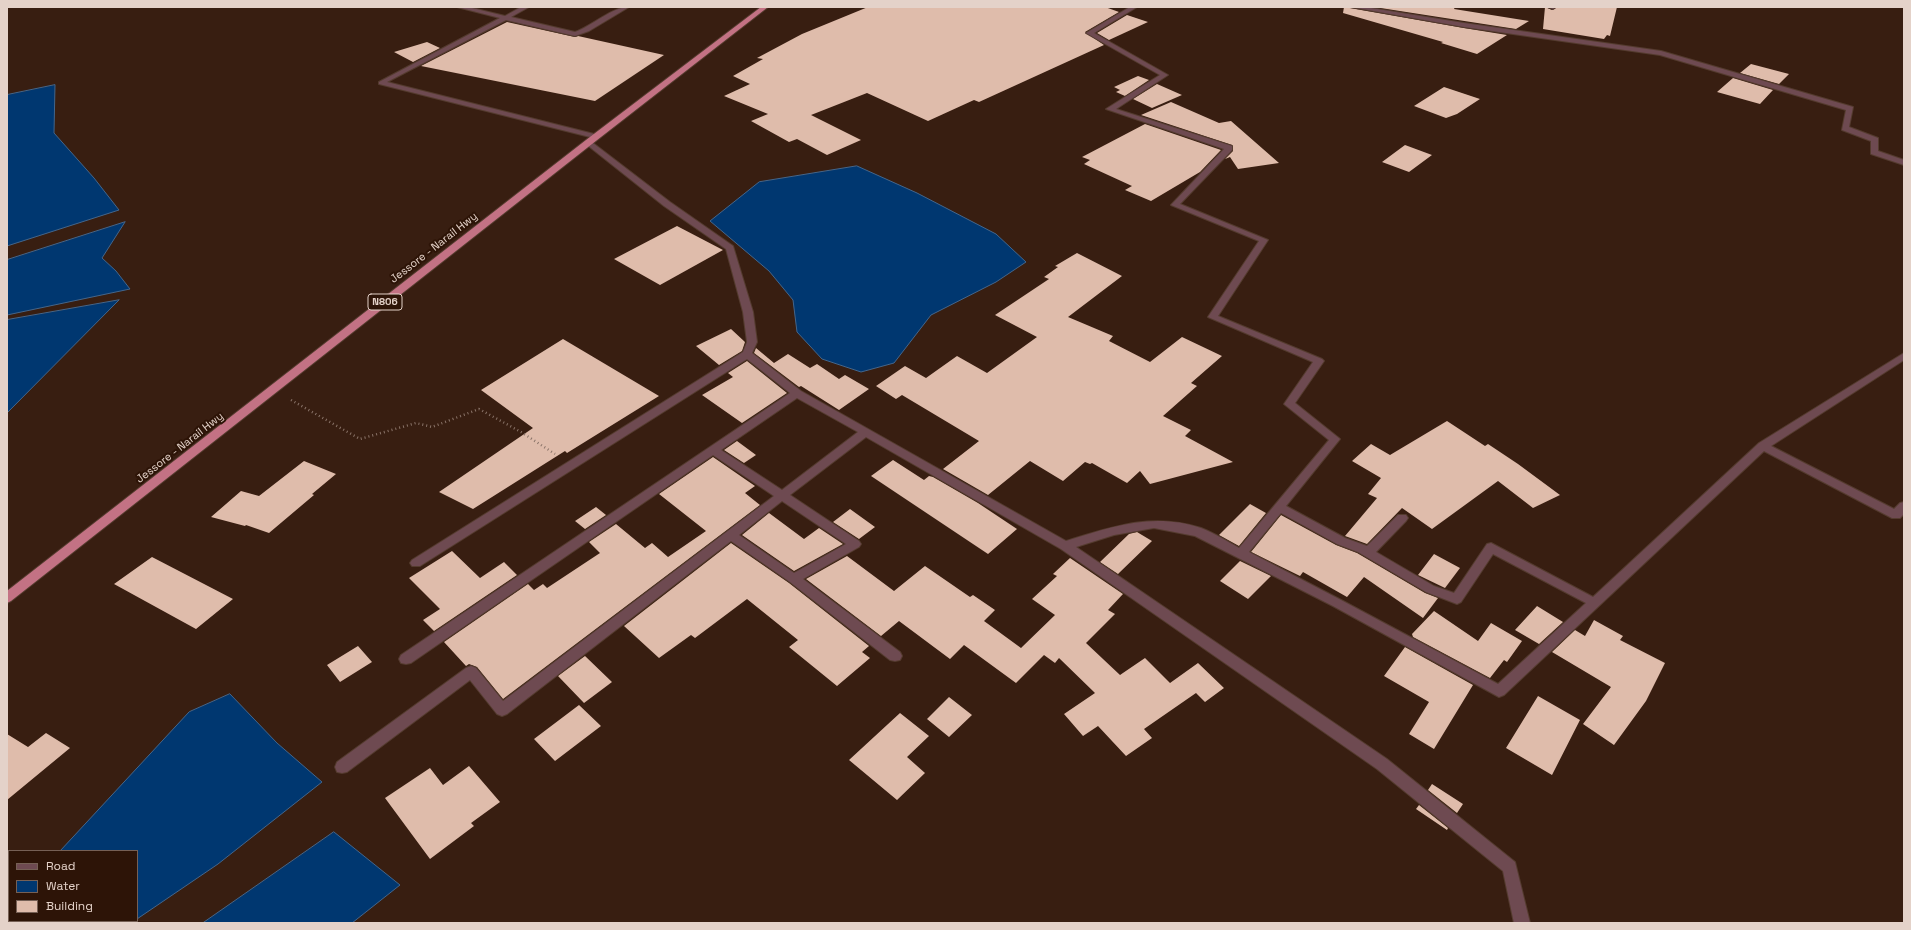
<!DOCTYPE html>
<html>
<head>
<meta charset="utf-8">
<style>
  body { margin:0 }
  #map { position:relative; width:1911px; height:930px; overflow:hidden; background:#381e11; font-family:"Space Grotesk",sans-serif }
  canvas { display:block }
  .frame { position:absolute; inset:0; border:8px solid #e4d2c9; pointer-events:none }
  .legend { position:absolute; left:8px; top:850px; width:130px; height:72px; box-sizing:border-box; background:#2d1407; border:1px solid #766055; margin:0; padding:5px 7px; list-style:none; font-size:12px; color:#e4d2c9 }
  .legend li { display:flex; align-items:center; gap:8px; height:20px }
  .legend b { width:20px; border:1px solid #766055 }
</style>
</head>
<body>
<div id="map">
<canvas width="1911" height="930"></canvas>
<div class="frame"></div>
<ul class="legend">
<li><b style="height:5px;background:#6e4a51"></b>Road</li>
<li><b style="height:11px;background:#003770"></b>Water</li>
<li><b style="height:11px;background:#dfbcab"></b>Building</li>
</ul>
</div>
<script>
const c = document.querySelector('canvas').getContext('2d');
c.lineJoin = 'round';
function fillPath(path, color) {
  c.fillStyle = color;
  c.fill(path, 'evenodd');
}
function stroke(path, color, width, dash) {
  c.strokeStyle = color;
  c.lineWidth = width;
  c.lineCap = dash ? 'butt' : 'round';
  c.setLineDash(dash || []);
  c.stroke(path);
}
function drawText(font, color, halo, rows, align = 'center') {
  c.font = font + ' "Space Grotesk",sans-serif';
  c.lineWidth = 4;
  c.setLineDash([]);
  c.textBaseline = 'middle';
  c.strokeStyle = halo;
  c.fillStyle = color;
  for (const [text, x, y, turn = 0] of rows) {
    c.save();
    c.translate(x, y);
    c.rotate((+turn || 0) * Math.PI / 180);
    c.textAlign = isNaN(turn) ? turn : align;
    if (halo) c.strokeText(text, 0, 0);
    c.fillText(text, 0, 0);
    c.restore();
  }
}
const water = new Path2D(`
  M 55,85 L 54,133 L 94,178 L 119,210 L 7,246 L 7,95 Z
  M 857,166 L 917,193 L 996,234 L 1026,262 L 996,282 L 931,315 L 894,363 L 861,372 L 822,359 L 797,332 L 793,300 L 769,271 L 710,221 L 759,182 Z
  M 125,222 L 102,258 L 116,271 L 130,289 L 7,315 L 7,260 Z
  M 119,300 L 7,413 L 7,320 Z
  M 230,694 L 277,743 L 322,782 L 218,864 L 137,919 L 137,851 L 60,851 L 189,712 Z
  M 334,832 L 400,885 L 352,923 L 203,923 Z`);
const building = new Path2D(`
  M 868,7 L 1105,7 L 1119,12 L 1085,32 L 1104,45 L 979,102 L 974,100 L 928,121 L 867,93 L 811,115 L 861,140 L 827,155 L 797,139 L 789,142 L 751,121 L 768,114 L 724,96 L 750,84 L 733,76 L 763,59 L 757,58 L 802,34 Z
  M 1344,7 L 1464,28 L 1507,35 L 1477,54 L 1441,43 L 1443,42 L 1343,13 Z
  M 1374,7 L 1455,7 L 1454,9 L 1529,21 L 1516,29 Z
  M 1545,7 L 1552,10 L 1557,7 L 1617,7 L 1610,36 L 1607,35 L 1604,39 L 1543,29 Z
  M 1127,15 L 1148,22 L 1109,40 L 1097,33 Z
  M 507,22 L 575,37 L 578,36 L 664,55 L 595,101 L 421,66 Z
  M 427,42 L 440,48 L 413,62 L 394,52 Z
  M 1751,64 L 1789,74 L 1779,84 L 1740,73 Z
  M 1138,76 L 1149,80 L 1125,96 L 1116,92 L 1120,90 L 1114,87 Z
  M 1733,78 L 1773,90 L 1760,104 L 1717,92 Z
  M 1157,84 L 1182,95 L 1152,108 L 1133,99 Z
  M 1444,87 L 1480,99 L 1457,114 L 1446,118 L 1414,106 Z
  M 1171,102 L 1219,123 L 1231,121 L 1279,163 L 1238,169 L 1230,157 L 1225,159 L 1233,151 L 1232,145 L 1141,115 Z
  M 1145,124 L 1221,150 L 1200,172 L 1151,201 L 1125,190 L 1132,186 L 1084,164 L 1090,160 L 1082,157 Z
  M 1405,145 L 1432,155 L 1409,172 L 1382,162 Z
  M 677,226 L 723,250 L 660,285 L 614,259 Z
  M 1077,253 L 1122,276 L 1068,317 L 1113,336 L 1109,341 L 1150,362 L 1182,337 L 1222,356 L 1191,383 L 1197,386 L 1163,416 L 1191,430 L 1185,436 L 1233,462 L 1150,484 L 1140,471 L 1127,483 L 1092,463 L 1090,464 L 1085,462 L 1063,481 L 1030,461 L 988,495 L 943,469 L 979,441 L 902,395 L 896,399 L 876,386 L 905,366 L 926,378 L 957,356 L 987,373 L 1037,337 L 995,315 L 1049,279 L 1044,277 L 1058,267 L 1055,266 Z
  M 731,329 L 745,342 L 742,351 L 719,365 L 696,346 Z
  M 563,339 L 659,396 L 567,453 L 565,451 L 473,509 L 439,492 L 533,428 L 481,390 Z
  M 756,348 L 774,363 L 788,354 L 810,368 L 817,364 L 839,379 L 845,375 L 869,389 L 839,410 L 801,386 L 799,387 L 754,353 Z
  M 747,361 L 787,393 L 742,423 L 702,395 L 733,377 L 728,373 Z
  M 1447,421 L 1485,446 L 1488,444 L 1518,464 L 1560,495 L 1533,508 L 1498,481 L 1432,529 L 1402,508 L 1367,544 L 1345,536 L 1377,498 L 1368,494 L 1381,478 L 1352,461 L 1371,444 L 1390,455 Z
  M 737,441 L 756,455 L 744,463 L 724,450 Z
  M 713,457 L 755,486 L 745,493 L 760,505 L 503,699 L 477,667 L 469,664 L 466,666 L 444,642 L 528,584 L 534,590 L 543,584 L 547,588 L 600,553 L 589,542 L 616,524 L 645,548 L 652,543 L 668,557 L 706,531 L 659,494 Z
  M 893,460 L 924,480 L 929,476 L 933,477 L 978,503 L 1017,529 L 988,554 L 871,476 Z
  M 304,461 L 336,474 L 312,494 L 314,495 L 269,533 L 246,525 L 245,526 L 211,517 L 241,491 L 259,496 Z
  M 1250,504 L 1266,513 L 1239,546 L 1219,535 Z
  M 596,507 L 606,515 L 585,529 L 575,521 Z
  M 850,509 L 875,527 L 859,539 L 833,522 Z
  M 769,513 L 804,539 L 819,528 L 843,544 L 794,571 L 742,535 Z
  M 1281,515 L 1336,545 L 1357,553 L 1425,593 L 1438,598 L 1423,618 L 1364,577 L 1347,597 L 1303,572 L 1300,576 L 1251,552 Z
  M 1137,532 L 1152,541 L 1118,574 L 1100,562 L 1129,534 Z
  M 731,543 L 789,583 L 869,646 L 862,652 L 870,658 L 837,686 L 789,647 L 798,640 L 747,599 L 695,638 L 691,635 L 659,658 L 624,626 Z
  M 452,551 L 480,578 L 504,562 L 517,575 L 434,631 L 423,620 L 440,609 L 409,578 Z
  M 1434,554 L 1460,568 L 1445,588 L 1418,575 Z
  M 847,556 L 894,591 L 925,566 L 970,597 L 973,595 L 995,610 L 984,621 L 1021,648 L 1055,615 L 1032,599 L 1057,576 L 1053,574 L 1070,558 L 1123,594 L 1108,610 L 1115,614 L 1086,643 L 1120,675 L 1145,658 L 1170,683 L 1198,663 L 1224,688 L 1205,702 L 1196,693 L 1144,729 L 1152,738 L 1126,756 L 1098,726 L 1083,736 L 1064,714 L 1095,693 L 1059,658 L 1055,663 L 1044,655 L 1016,683 L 964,645 L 950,659 L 899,621 L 881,636 L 806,579 Z
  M 152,557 L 233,599 L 196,629 L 114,584 Z
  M 1240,561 L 1271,576 L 1248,599 L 1220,581 Z
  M 1537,606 L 1563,622 L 1539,644 L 1515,630 Z
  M 1434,611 L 1478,641 L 1491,623 L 1522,641 L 1507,662 L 1504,660 L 1490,678 L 1413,637 L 1412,634 Z
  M 1594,620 L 1623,636 L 1620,640 L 1665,663 L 1646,701 L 1614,745 L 1583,724 L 1611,687 L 1552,652 L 1575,630 L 1585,636 Z
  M 358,646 L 372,662 L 340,682 L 327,665 Z
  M 1405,647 L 1473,685 L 1434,749 L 1409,734 L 1429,702 L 1384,676 Z
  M 585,656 L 612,682 L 584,703 L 558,676 Z
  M 1538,696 L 1580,720 L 1552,775 L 1506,748 Z
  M 949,697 L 972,715 L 949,737 L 927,719 Z
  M 579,705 L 601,726 L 555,761 L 534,739 Z
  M 900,713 L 929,736 L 907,757 L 925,773 L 897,800 L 849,760 Z
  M 46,733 L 70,748 L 7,800 L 7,734 L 28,747 Z
  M 469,766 L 500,802 L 471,823 L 474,826 L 430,859 L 385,798 L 430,768 L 443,785 Z
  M 1432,784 L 1463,804 L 1457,813 L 1428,790 Z
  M 1419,805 L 1448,828 L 1447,830 L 1416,809 Z`);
const path = new Path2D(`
  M 291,400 L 360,439 L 416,423 L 432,427 L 479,409 L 521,432 L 555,454`);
const minor = new Path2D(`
  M 457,7 L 468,7 L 505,16 L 521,7 L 529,7 L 511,17 L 575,32 C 592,26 612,7 629,7 L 589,31 L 575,36 L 506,20 L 387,82 L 598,135 L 598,139 L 379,84 L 379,82 L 500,18 Z
  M 1130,7 L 1137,7 L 1094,33 L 1168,75 L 1116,109 L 1232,146 L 1232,150 L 1180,204 L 1268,240 L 1218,316 L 1322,359 L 1324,361 L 1295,403 L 1340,439 L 1286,506 L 1345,538 L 1367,546 L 1398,515 L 1406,515 L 1408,518 L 1406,521 L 1376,552 L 1434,586 L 1454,593 L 1487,544 L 1491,543 L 1593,597 L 1759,443 L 1904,353 L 1904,360 L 1771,446 L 1894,509 L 1900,503 L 1904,502 L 1904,514 L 1900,518 L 1892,518 L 1764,451 L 1504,695 L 1499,697 L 1333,606 L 1195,536 L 1154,528 L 1114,535 L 1076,547 L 1387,759 L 1515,862 L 1530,923 L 1514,923 L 1503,871 L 1377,769 L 1061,549 L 866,437 L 790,495 L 859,541 L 861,544 L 859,547 L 803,579 L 900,652 L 902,656 L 900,660 L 895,661 L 890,660 L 790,582 L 731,541 L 507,714 L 502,716 L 497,714 L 470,680 L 347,772 L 342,773 L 337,772 L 335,767 L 337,762 L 466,668 L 471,666 L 476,668 L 503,701 L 774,496 L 713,455 L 411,663 L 406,664 L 401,663 L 399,659 L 401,655 L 790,393 L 747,359 L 420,566 L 412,566 L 410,563 L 412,560 L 743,352 L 747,342 L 743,312 L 726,249 L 664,206 L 586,144 L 585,142 L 589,140 L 670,202 L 733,246 L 753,312 L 757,342 L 752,353 L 801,391 L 1066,541 C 1112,527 1152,512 1201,528 C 1214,533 1227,541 1239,548 L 1329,440 L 1284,404 L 1313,362 L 1208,317 L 1259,241 L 1171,205 L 1224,149 L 1106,109 L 1160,75 L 1086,33 ZM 797,398 L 858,432 L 782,490 L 721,450 ZM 782,501 L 846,544 L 794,573 L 739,535 ZM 1281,513 L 1337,544 L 1358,552 L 1426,592 L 1457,604 L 1461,602 L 1493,554 L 1586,603 L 1498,684 L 1341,600 L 1249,552 Z
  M 1351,7 L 1365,7 L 1464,23 L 1661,51 L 1853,107 L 1849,127 L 1878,138 L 1878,151 L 1904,160 L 1904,165 L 1871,154 L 1871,141 L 1842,130 L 1846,110 L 1660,55 L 1464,27 Z
  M 1548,7 L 1556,7 L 1553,9 Z`);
const trunk = new Path2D(`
  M 761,7 L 768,7 L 592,144 L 11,601 L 7,603 L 7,591 L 586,140 Z`);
const shields = [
  [385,302,34]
];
const shieldNames = [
  ["N806",385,302]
];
const streetNames = [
  ["Jessore - Narail Hwy",434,248,-38],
  ["Jessore - Narail Hwy",180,448,-38]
];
fillPath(water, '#003770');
stroke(water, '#44668b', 1);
fillPath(building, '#dfbcab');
stroke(minor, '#543b2e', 2);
stroke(trunk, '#543b2e', 2);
stroke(path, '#8a7469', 2.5, [1, 3]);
fillPath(minor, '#6e4a51');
fillPath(trunk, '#c37284');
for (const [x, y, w] of shields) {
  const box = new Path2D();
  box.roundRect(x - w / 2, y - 8, w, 16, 3);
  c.fillStyle = '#2d1407';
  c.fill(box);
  stroke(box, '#e4d2c9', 1);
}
drawText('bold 10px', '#e4d2c9', null, shieldNames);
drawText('11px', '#e4d2c9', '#2d1407', streetNames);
</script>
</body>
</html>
